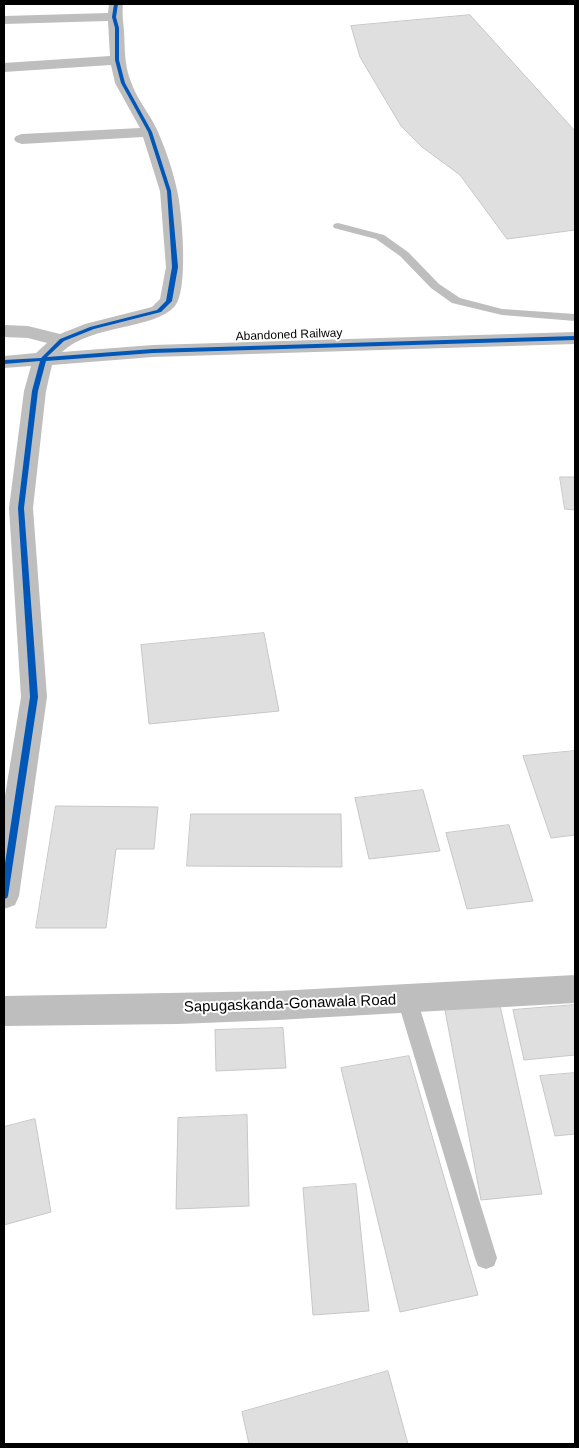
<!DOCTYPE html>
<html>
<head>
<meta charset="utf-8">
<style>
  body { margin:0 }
  #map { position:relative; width:579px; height:1448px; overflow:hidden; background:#fff; font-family:Arial,sans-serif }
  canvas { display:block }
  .frame { position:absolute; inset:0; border:5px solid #000; pointer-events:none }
</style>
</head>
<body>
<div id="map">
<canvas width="579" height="1448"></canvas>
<div class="frame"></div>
</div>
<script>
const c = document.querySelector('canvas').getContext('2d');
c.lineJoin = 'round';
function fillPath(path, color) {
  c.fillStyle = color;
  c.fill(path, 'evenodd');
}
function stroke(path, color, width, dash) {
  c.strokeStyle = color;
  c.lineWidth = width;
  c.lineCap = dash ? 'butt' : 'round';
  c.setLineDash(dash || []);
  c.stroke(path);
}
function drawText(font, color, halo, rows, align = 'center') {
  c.font = font + ' Arial,sans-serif';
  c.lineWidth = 4;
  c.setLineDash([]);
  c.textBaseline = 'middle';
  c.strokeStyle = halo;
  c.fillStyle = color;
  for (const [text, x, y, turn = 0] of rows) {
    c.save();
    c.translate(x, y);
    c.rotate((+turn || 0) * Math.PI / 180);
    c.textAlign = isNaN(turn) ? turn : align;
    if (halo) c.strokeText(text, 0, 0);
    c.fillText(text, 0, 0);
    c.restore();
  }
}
const building = new Path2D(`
  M 470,15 L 575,131 L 575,230 L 507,239 L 460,175 L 422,147 L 401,126 L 360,57 L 351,26 Z
  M 560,477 L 575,477 L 575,510 L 565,509 Z
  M 264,633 L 279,711 L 149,724 L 141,645 Z
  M 575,751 L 575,835 L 551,838 L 523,756 Z
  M 423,790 L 440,851 L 369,859 L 355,798 Z
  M 56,806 L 158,807 L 154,849 L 116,849 L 106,928 L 36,928 Z
  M 191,814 L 341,814 L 342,867 L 187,866 Z
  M 509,825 L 533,901 L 467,909 L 446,833 Z
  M 499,1001 L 542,1194 L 481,1200 L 444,1005 Z
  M 575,1005 L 575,1055 L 524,1060 L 513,1010 Z
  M 283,1028 L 286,1068 L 216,1071 L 215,1030 Z
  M 409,1056 L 478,1295 L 400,1312 L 341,1068 Z
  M 575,1073 L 575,1134 L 555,1136 L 540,1076 Z
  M 247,1115 L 249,1206 L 176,1209 L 178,1118 Z
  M 35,1119 L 51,1212 L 4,1225 L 4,1127 Z
  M 356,1184 L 369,1311 L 313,1315 L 303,1188 Z
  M 388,1371 L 408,1444 L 249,1444 L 242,1412 Z`);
const service = new Path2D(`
  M 338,223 L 384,235 L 408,252 L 439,284 L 460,298 L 502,309 L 575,314 L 575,321 L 502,315 L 452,303 L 431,288 L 400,256 L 376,239 L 334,228 L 333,226 L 334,224 Z
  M 407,990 L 414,993 L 417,999 L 497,1258 L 494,1266 L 486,1269 L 478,1266 L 475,1258 L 397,999 L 400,993 Z`);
const minor = new Path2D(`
  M 109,4 L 123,4 C 122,14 123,20 124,30 C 125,48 124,65 131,82 C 137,100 151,115 158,132 C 166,150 173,171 177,190 C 182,210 189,290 175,306 C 154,330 91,324 62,352 L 153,345 L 575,332 L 575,344 L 153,357 L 52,365 L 46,391 L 33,508 L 47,697 L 19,896 L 15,905 L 4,909 L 4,802 L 21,697 L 9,508 L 24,391 L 31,366 L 4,368 L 4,356 L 36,353 L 47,343 L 28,338 L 4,337 L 4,325 L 28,326 L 60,334 L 85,324 L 152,307 L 160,299 L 166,267 L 160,191 L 143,137 L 22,144 L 16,142 L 14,139 L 16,136 L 22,134 L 140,128 L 115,83 L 111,65 L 4,72 L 4,63 L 110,56 L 108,21 L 4,24 L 4,16 L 108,13 Z`);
const tertiary = new Path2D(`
  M 575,975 L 575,1003 L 277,1020 L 178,1024 L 4,1026 L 4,996 L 277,991 Z`);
const cycleway = new Path2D(`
  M 114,4 L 118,4 L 116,17 L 119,28 L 119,60 L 125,83 L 152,132 L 171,191 L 178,267 L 172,301 L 161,312 L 94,329 L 64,341 L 47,357 L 153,349 L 575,336 L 575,340 L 153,353 L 46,361 L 38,391 L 24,508 L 38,697 L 8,896 L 7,898 L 4,899 L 4,870 L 30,697 L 18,508 L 32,391 L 40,361 L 4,364 L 4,360 L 41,358 L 60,339 L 90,327 L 157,310 L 166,301 L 172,267 L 167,191 L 148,132 L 121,83 L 115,60 L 115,28 L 112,17 Z`);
const farStreetnames = [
  ["Abandoned Railway",289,335,-2]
];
const streetNames = [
  ["Sapugaskanda-Gonawala Road",290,1004,-2]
];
fillPath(building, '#dfdfdf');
stroke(building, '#c7c7c7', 1);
fillPath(service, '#bebebe');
fillPath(minor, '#bebebe');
fillPath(tertiary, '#bebebe');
fillPath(cycleway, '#0057b8');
drawText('12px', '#000', '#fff', farStreetnames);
drawText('15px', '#000', '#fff', streetNames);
</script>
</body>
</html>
